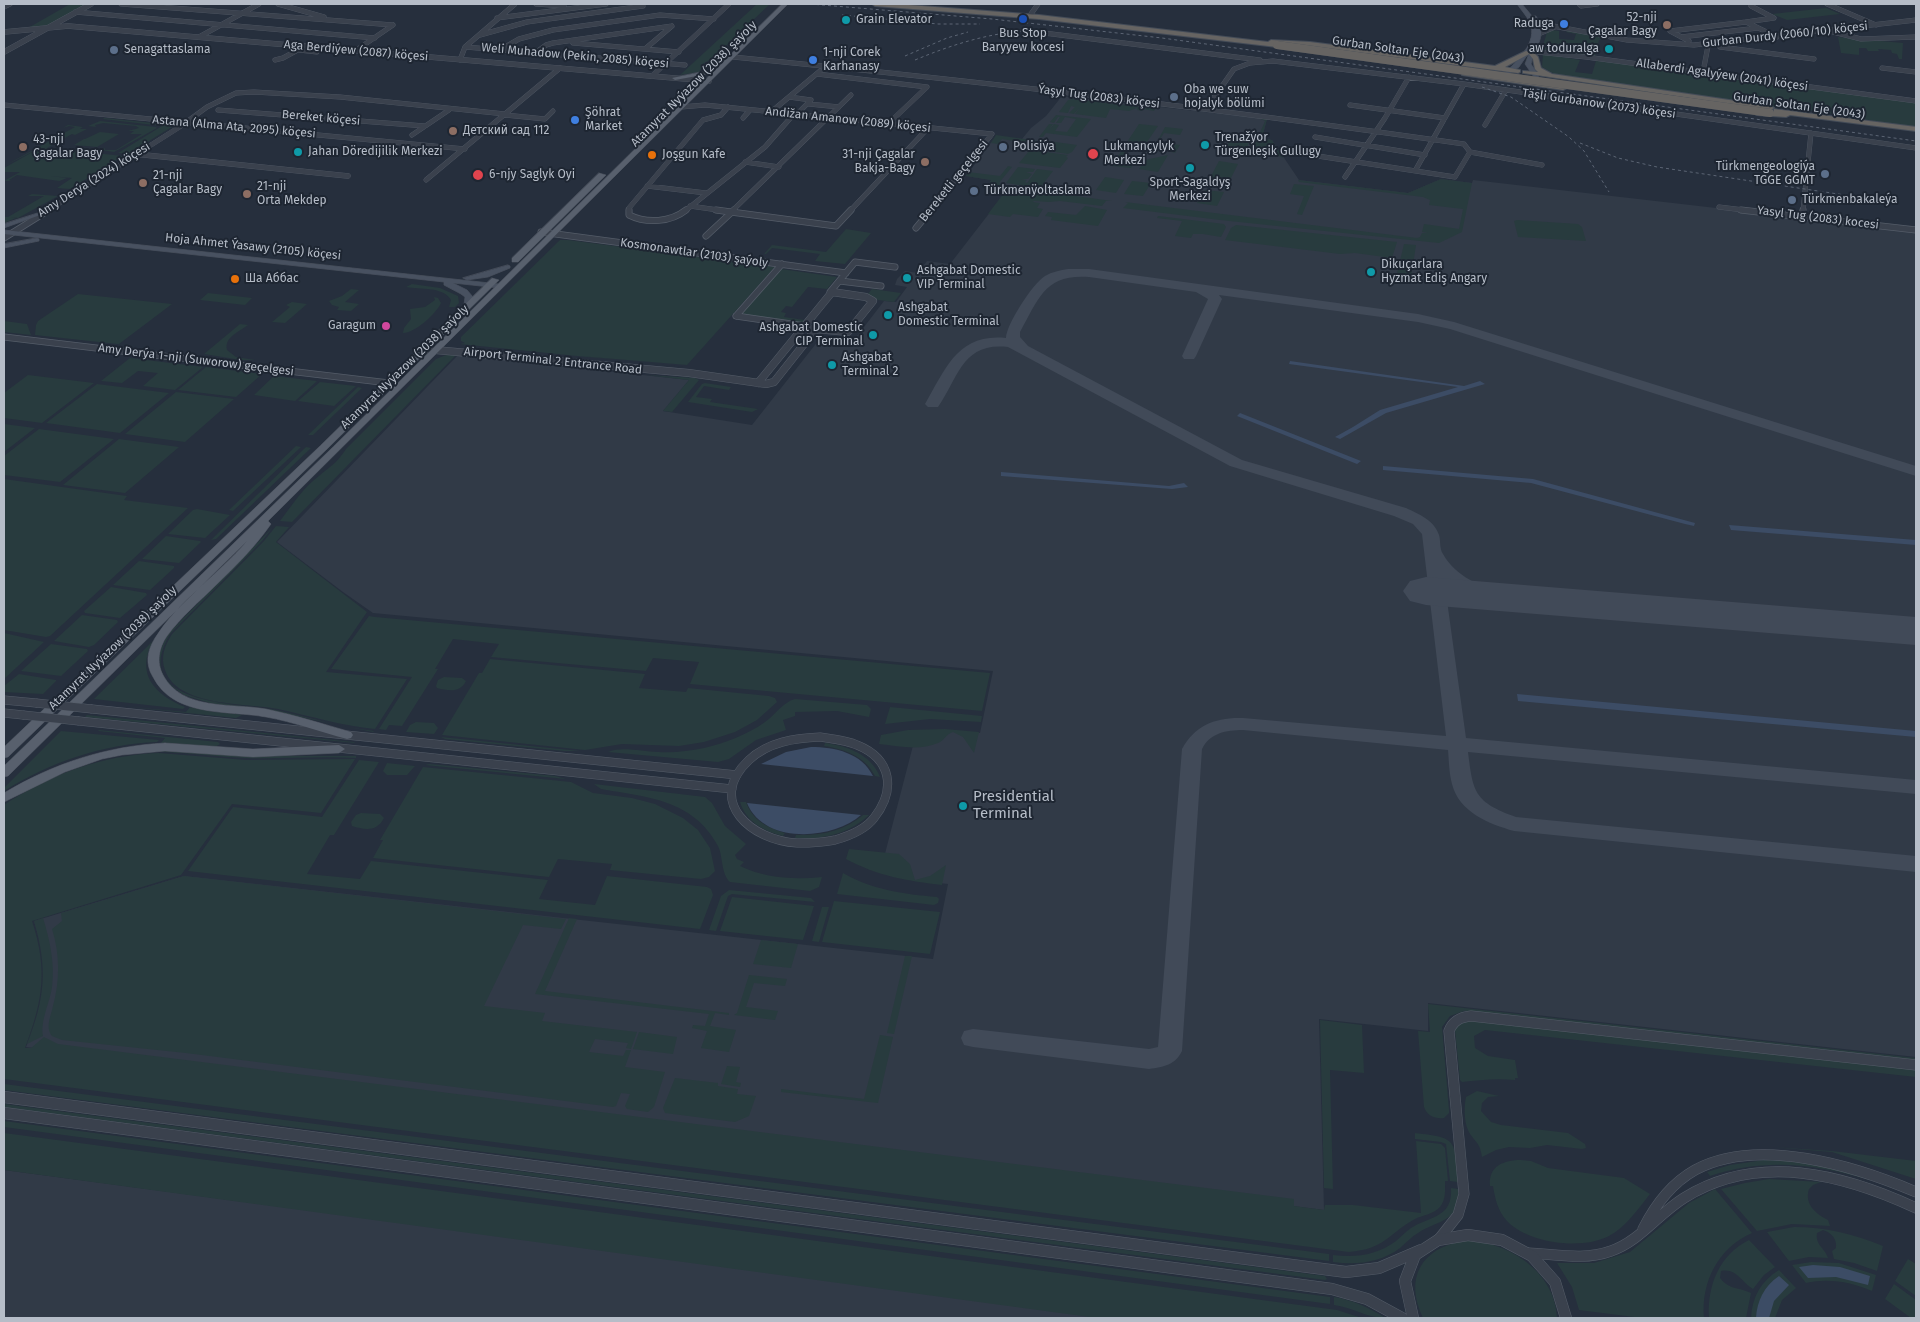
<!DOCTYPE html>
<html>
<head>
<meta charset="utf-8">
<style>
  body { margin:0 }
  #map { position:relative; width:1920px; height:1322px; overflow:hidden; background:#262f3d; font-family:"Fira Sans",sans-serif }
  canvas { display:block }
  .frame { position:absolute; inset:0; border:5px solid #b6bdc8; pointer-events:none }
</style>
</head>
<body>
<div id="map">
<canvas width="1920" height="1322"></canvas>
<div class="frame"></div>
</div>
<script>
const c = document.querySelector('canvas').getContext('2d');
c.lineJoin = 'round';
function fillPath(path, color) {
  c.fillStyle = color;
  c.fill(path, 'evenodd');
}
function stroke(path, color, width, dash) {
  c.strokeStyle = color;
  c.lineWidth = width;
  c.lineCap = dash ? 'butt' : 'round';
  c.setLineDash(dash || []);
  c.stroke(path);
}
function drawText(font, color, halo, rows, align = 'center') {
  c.font = font + ' "Fira Sans",sans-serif';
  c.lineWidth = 4;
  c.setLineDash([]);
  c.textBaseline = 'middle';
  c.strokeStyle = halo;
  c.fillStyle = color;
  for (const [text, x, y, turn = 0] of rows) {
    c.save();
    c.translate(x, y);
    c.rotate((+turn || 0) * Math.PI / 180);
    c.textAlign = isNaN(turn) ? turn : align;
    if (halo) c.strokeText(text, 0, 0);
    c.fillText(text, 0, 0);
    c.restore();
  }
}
const airport = new Path2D(`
  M 1062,96 L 1267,119 L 1262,138 L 1272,140 L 1299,180 L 1408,193 L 1441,179 L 1472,183 L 1473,180 L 1916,231 L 1916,1057 L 1428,1003 L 1428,1031 L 1319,1019 L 1324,1210 L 26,1047 L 36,1023 L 44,985 L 44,956 L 34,921 L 184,876 L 933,959 L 948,884 L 914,880 L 881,869 L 916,734 L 952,731 L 980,733 L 993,671 L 373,613 L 343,592 L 277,542 L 458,355 L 689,380 L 663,411 L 752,425 L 822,336 L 854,340 L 884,301 L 896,302 L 907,287 L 895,285 L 897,279 L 905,271 L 918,273 L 927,261 L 950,264 L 1008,189 L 988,186 L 991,180 L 966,176 L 996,136 L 1022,139 L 1031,128 L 1046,116 Z
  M 4,1170 L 1122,1318 L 4,1318 Z`);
const green = new Path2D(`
  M 70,4 L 86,4 L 48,25 L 28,28 Z
  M 757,4 L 770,4 L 712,59 L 704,63 L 699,72 L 680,75 Z
  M 1826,8 L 1840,14 L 1787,20 L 1772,14 Z
  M 1552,30 L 1559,31 L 1559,39 L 1574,40 L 1576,34 L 1566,32 L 1568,30 L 1605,38 L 1599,40 L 1595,56 L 1543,53 L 1542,49 L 1547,32 Z
  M 1838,37 L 1903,43 L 1902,59 L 1899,59 L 1897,54 L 1892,53 L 1891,50 L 1878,49 L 1879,51 L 1868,51 L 1866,48 L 1859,48 L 1859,55 L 1841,53 Z
  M 1543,54 L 1580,60 L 1575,72 L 1592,74 L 1596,61 L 1626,63 L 1916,102 L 1916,128 L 1815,111 L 1777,108 L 1556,75 L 1542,67 Z
  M 1072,99 L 1150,108 L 1155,109 L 1154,111 L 1143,109 L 1142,111 L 1137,110 L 1137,108 L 1129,111 L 1110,109 L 1106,118 L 1075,114 L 1081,106 L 1074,114 L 1069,113 L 1075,107 L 1071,106 L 1068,113 L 1059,112 L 1068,100 Z
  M 1056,115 L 1091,119 L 1077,137 L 1046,133 L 1043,137 L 1039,137 L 1049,124 L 1053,124 L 1049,130 L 1054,124 L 1059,125 L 1055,131 L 1067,132 L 1076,119 L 1065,117 L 1061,123 L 1056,123 L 1060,117 L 1058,117 L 1054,123 L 1050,122 Z
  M 104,118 L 173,125 L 175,125 L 128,154 L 118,153 L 162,126 L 103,119 Z
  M 1259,118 L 1267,119 L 1262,138 L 1272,140 L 1284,158 L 1272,154 L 1251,153 L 1265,121 Z
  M 100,121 L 156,127 L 157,128 L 114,152 L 101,150 L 105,148 L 105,150 L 116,150 L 142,134 L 130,134 L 134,131 L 128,131 L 139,128 L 136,126 L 103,123 L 95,125 L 96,127 L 88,126 Z
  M 1139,124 L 1158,126 L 1147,142 L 1125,145 Z
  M 68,125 L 83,127 L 80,129 L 87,129 L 75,135 L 72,134 L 47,148 L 123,156 L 70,189 L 57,188 L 72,178 L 50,176 L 67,178 L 57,182 L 59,181 L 17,175 L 9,180 L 11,181 L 4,181 L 20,172 L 4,172 L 4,168 L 38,149 L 4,166 L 75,127 L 69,126 L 63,128 Z
  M 1165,127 L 1183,129 L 1180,135 L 1164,133 L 1158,142 L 1180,145 L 1175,153 L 1168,151 L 1156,144 Z
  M 100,132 L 119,134 L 97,147 L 74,145 L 84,139 L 75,138 L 85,139 Z
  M 996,135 L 1038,141 L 1031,150 L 1068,155 L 1066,157 L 1068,158 L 1060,168 L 1019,163 L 1029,151 L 1022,150 L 1027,143 L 1017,141 L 1013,143 L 1014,141 L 1002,139 L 998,144 L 991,143 Z
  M 1233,135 L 1252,137 L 1245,151 L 1226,148 Z
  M 1041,140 L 1077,145 L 1072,152 L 1068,154 L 1034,149 Z
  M 1122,150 L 1136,159 L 1131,168 L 1112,166 Z
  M 1168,155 L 1158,172 L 1139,169 L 1145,160 Z
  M 1219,161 L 1238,164 L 1230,180 L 1210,178 Z
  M 1008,166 L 1012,167 L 999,183 L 1002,186 L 1112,201 L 1106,201 L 1102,206 L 1060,201 L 1049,202 L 1034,201 L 1033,202 L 1040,203 L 1037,208 L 1043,209 L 1038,217 L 1013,214 L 1010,217 L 988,214 L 1007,189 L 988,186 L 991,180 L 966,176 L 968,172 L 1000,176 Z
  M 1018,167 L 1035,169 L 1033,172 L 1026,172 L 1032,174 L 1028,179 L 1021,179 L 1027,180 L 1025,182 L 1027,183 L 1037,169 L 1053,171 L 1040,188 L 1006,183 Z
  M 1105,177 L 1124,180 L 1116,193 L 1096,190 Z
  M 1441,179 L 1472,183 L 1462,232 L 1439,243 L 1220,220 L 1123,208 L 1128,203 L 1125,202 L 1417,238 L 1420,237 L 1422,233 L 1428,232 L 1422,232 L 1424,224 L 1459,229 L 1463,209 L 1429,205 L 1430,200 L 1423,197 L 1299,182 L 1298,180 L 1408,193 Z
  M 1132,181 L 1151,183 L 1143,196 L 1124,194 Z
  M 1294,184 L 1314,186 L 1302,215 L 1297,214 L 1304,196 L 1290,194 Z
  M 1205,190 L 1224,192 L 1217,206 L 1197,203 Z
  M 32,194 L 58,196 L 18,218 L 10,217 L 16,218 L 4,223 L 4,217 L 8,217 L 44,196 L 28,196 Z
  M 1085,206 L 1107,210 L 1098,226 L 1051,220 L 1052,217 L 1045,216 L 1048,212 L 1076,215 Z
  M 1158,216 L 1224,224 L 1226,227 L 1221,237 L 1203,234 L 1193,234 L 1191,238 L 1175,236 L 1182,221 L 1157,218 Z
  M 1517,220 L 1578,224 L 1582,227 L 1586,241 L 1518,237 L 1514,221 Z
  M 1236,225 L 1397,242 L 1392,258 L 1355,253 L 1340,254 L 1225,240 L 1231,228 Z
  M 846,229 L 871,233 L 845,264 L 815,261 L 820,254 L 772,248 L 766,254 L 764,254 L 772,245 L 826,252 Z
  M 560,240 L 568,240 L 775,267 L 687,365 L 579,356 L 684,367 L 460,344 L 465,343 L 461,341 L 461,337 Z
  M 1404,244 L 1416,245 L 1410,284 L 1395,282 Z
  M 781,269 L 837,277 L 827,289 L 808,287 L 792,307 L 786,306 L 781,312 L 786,313 L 784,317 L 804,320 L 803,323 L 742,315 L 742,313 Z
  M 412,284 L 440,288 L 458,296 L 459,303 L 455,307 L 449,307 L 451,300 C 443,286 420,290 406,287 Z
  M 351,289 L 359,290 L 345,302 L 359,304 L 351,311 L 337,310 L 339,307 L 332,305 L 329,301 L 342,296 Z
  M 872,289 L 901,293 L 894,302 L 878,300 L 867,295 Z
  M 208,293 L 252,298 L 245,305 L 200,300 Z
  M 78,294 L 172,304 L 119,344 L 163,349 L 35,335 L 36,325 L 38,321 Z
  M 434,297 L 438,298 L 441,303 C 436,314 415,333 403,333 L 404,328 L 411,319 L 410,309 L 425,307 L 435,300 Z
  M 292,302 L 307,304 L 285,323 L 272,322 L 290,307 L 286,305 Z
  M 4,321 L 27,324 L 31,335 L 4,332 Z
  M 240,324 L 248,325 C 239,332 224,337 227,350 L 236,357 L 255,360 L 241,360 L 204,354 Z
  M 446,355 L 456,355 L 292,522 L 280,521 C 292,505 303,488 319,476 C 332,465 336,464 346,449 L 436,359 Z
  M 130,358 L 203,367 L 175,390 L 143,386 L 158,373 L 138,371 L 122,383 L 101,381 Z
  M 206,367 L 262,374 L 236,397 L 178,390 Z
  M 28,375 L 94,383 L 42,423 L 4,418 L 4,393 Z
  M 646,375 L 695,378 L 699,380 L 672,412 L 663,411 L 689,380 Z
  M 274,376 L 317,381 L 295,401 L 254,395 Z
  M 320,382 L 356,386 L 334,406 L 298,401 Z
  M 705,383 L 731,387 L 729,390 L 704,386 L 696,397 L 712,399 L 710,402 L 758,409 L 752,412 L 688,402 L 702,384 Z
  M 97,384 L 169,393 L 120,433 L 46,423 Z
  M 358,387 L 362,388 L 313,435 L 308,435 Z
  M 176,392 L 234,399 L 185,442 L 125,434 Z
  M 4,424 L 35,428 L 4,452 Z
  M 39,429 L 114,439 L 60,482 L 4,475 L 4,456 Z
  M 119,439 L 179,447 L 125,493 L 63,485 Z
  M 296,446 L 301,447 L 233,511 L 229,510 Z
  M 306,447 L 311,448 L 216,539 L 211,540 Z
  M 4,479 L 127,496 L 124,500 L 188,508 L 50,636 L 46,637 L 4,630 Z
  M 197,509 L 230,515 L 205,538 L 168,534 L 193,510 Z
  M 276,526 L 289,527 L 276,542 L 367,612 L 326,672 L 407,679 L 375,729 C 342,726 310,716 278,709 C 247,703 177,707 165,670 C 160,657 165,645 172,634 L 264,541 Z
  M 273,527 L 262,541 L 170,634 C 128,705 237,703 276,710 C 309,717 341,727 374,731 L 373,732 L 286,714 L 213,704 L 184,695 L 166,682 L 160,670 L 159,653 L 168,634 Z
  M 166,536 L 200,541 L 201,542 L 179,563 L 142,559 Z
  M 139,561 L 174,566 L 174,568 L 150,590 L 113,585 Z
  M 111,587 L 146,593 L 147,595 L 120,618 L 85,613 L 84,611 Z
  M 82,615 L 117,620 L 118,622 L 94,645 L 89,647 L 54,641 Z
  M 369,616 L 375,617 L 990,673 L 982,711 L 690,684 L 699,662 L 653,658 L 646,671 L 491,657 L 499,644 L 453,639 L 435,669 L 438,669 L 402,726 L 389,725 L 386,730 L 379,729 L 412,677 L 331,669 Z
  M 4,633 L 44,642 L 4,679 Z
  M 153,641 C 135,674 155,695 185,707 L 183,709 L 94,699 Z
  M 51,644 L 87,649 L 88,651 L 61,676 L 21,671 Z
  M 490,659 L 645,674 L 639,688 L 686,692 L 688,688 L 769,696 L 775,698 L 777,702 L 757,720 L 735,732 L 704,742 L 679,746 L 622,744 L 585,750 L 442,735 L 479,673 L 482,673 Z
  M 19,674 L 56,680 L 56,681 L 43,694 L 4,692 L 4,686 Z
  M 444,677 L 462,678 L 466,681 C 460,693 449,691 437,688 L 436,686 L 438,680 Z
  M 795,699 L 867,705 L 871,709 L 869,717 L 837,711 L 795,712 L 795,716 L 783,720 L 786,730 L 756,740 L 729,759 L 718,762 L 608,752 C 622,746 643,752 658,752 C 674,753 689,751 704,748 C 725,743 747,735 765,722 C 775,715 783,702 795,699 Z
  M 120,706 L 186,712 L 190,707 L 242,715 L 236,718 Z
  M 890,707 L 982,716 L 981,722 L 930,719 L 885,724 Z
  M 87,715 L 354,742 L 355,743 L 85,717 Z
  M 416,722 L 434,723 L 438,728 L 434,734 L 406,732 L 410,725 Z
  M 945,729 L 979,732 L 974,753 L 963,737 L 953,732 C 946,734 944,741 938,743 C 919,751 899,746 879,744 L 881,735 L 908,730 Z
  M 99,730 L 218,742 L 220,744 L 215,747 L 161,743 L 165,738 L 98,731 Z
  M 61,731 L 159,740 L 157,742 C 103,744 50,762 4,791 L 4,788 Z
  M 441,737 L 580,751 L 564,751 L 445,739 Z
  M 825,743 C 847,746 871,754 880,777 L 875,776 C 865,756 844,749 824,746 Z
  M 161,750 L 247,756 L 356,756 L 356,758 C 319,756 282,759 245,758 C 218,757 192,753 165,752 C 107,750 51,772 4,803 C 8,796 21,790 28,786 C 70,764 114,752 161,750 Z
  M 159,753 L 246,760 L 355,759 L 321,813 L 232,804 L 181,875 L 32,921 C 48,970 43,1000 25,1048 L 31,1048 L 44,1037 L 58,1044 L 1294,1199 L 1294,1206 L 1324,1210 L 1325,1205 L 1353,1205 L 1421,1213 L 1416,1141 L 1441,1144 L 1445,1148 L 1448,1181 L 1445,1181 C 1445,1191 1446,1199 1440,1207 C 1434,1214 1423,1215 1415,1219 C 1388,1234 1385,1249 1349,1252 L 4,1079 L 4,805 C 50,774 103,755 159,753 Z
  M 359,760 L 379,762 L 334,835 L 330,835 L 307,874 L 360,879 L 371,861 L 548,880 L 539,899 L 595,905 L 607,876 L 707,887 L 711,889 L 713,895 L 700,929 L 188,871 L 233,807 L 322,817 Z
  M 387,763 L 415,766 L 407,775 L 387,775 L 383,771 Z
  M 430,764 L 555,776 L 566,779 L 425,765 Z
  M 423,767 L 571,782 L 593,793 L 632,798 L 655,804 L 683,818 L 698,830 L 710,848 L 715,871 L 709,877 L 701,879 L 610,870 L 612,864 L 558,859 L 549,877 L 373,858 L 383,840 L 380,840 Z
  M 594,784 L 705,797 L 712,803 L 725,826 L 746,844 L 735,855 L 737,859 L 744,862 L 740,866 C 765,878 794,880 822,877 L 819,887 L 810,891 L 730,882 C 721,874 723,856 718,846 C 693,799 646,797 601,789 Z
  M 740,802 L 746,802 C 752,820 768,828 785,833 L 783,836 C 764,831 746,822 740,802 Z
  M 361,813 L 380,814 L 384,818 C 377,832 365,830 352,826 L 351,822 L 356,815 Z
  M 863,815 L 869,815 C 849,834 822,840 795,838 L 796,835 C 820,836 845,831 863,815 Z
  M 849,849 L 899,854 L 910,864 L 915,880 L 930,876 L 946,865 L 942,885 C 908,881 877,876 846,859 Z
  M 843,873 C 872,890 904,894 937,897 L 939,899 L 938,903 L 934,905 L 837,894 Z
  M 184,876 L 566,919 L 561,929 L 523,925 L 484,1006 L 545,1013 L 542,1021 L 637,1032 L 631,1049 L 626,1048 L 628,1043 L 595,1039 L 589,1052 L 623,1056 L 626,1050 L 631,1050 L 625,1067 L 665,1072 L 654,1107 L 648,1112 L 627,1109 L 625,1106 L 630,1094 L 621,1093 L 616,1106 L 613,1107 L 186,1053 L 62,1040 L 52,1036 C 45,1027 51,1016 53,1006 C 60,981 60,954 52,929 L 62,921 L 61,913 Z
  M 729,890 L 811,898 L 815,902 L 732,894 L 728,896 L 716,931 L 709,930 L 721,896 Z
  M 732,897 L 814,906 L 803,940 L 720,931 Z
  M 834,901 L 940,912 L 930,954 L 822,942 Z
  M 822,907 L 829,907 L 819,942 L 812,941 Z
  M 43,918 C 50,941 55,963 52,987 C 50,1002 40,1021 43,1036 L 27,1044 C 45,998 48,969 34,921 Z
  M 569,918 L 577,919 L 545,991 L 729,1013 L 729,1015 L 715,1013 L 710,1026 L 736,1030 L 729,1052 L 701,1048 L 707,1031 L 692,1028 L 693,1025 L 705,1026 L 709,1014 L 535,994 Z
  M 761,940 L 798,944 L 791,968 L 753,964 Z
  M 905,956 L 912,956 L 894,1034 L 887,1033 Z
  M 749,975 L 787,979 L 785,986 L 754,983 L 746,1007 L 778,1011 L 775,1020 L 734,1015 L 737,1013 Z
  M 1428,1004 L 1916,1058 L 1916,1060 L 1464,1011 L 1450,1016 L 1442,1027 L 1449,1110 L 1449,1113 L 1444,1118 C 1435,1119 1427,1116 1424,1107 L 1418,1031 L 1430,1032 Z
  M 1320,1020 L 1362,1025 L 1364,1073 L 1330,1070 L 1333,1189 L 1324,1188 Z
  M 1467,1020 L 1916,1069 L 1916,1077 L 1485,1030 L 1474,1036 L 1475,1048 L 1488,1056 L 1515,1060 L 1518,1078 L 1515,1078 L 1515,1080 C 1497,1078 1479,1080 1462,1082 L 1460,1080 L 1455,1030 L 1456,1026 Z
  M 639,1032 L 677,1037 L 673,1054 L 633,1049 Z
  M 880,1035 L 893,1037 L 878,1103 L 781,1092 L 781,1089 L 864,1099 Z
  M 727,1066 L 740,1067 L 736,1082 L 741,1083 L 740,1087 L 721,1084 Z
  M 675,1078 L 718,1083 L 718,1086 L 738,1089 L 737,1094 L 756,1096 L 749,1116 L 735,1122 L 665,1113 L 663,1108 Z
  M 4,1084 L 1329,1254 L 1329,1261 L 4,1090 Z
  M 1477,1091 L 1499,1096 L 1488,1097 L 1482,1103 L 1481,1111 L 1491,1122 L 1501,1125 L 1568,1133 L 1585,1144 L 1586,1148 L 1582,1149 L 1547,1145 L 1530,1148 L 1509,1147 L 1496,1150 L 1482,1157 C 1480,1141 1473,1141 1468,1130 C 1464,1122 1464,1105 1466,1097 Z
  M 4,1104 L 1325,1276 L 1327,1279 L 1325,1280 L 4,1107 Z
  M 4,1121 L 1330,1297 L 1330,1304 L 4,1127 Z
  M 4,1133 L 1337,1310 L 1362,1318 L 1097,1318 L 4,1170 Z
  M 1415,1133 C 1459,1138 1454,1140 1458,1182 L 1450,1181 L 1446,1144 L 1441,1142 L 1415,1139 Z
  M 1771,1147 L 1832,1151 L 1916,1161 L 1916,1179 L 1832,1152 Z
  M 1521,1160 L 1531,1161 L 1548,1168 L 1624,1178 L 1650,1194 C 1638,1209 1626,1227 1609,1236 C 1582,1250 1529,1244 1507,1221 C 1498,1211 1495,1199 1493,1186 L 1490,1186 C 1488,1166 1504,1160 1521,1160 Z
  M 1764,1160 L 1805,1162 L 1873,1178 L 1873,1181 C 1818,1164 1765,1157 1710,1176 L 1707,1172 L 1730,1165 Z
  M 1769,1179 L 1821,1182 L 1813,1185 L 1809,1189 C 1804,1204 1816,1214 1828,1220 L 1830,1226 L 1792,1224 L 1757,1231 L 1721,1189 L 1745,1183 Z
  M 1451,1188 L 1458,1189 C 1460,1223 1439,1219 1418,1233 C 1411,1237 1406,1243 1400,1248 C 1380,1263 1357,1265 1333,1262 L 1333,1255 C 1356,1258 1377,1255 1396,1241 C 1401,1237 1405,1232 1411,1228 C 1430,1216 1453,1218 1451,1188 Z
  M 1715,1189 L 1752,1233 C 1718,1248 1701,1282 1704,1318 L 1642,1318 L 1579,1310 L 1572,1287 L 1557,1263 L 1594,1263 L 1630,1252 L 1689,1203 Z
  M 1794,1227 C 1825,1227 1854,1234 1883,1246 L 1877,1271 L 1854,1263 L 1834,1259 L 1832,1251 L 1836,1248 C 1837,1239 1832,1233 1823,1230 L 1817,1233 C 1815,1245 1825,1248 1828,1258 L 1809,1257 L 1789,1261 L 1767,1232 Z
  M 1749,1240 L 1775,1267 L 1764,1275 L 1753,1289 C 1742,1283 1737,1268 1721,1271 L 1720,1278 C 1729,1290 1739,1287 1751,1293 L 1746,1318 L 1709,1318 C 1707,1286 1719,1255 1749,1240 Z
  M 1464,1241 C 1507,1240 1556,1272 1557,1318 L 1423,1318 C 1404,1278 1421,1248 1464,1241 Z
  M 1908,1259 L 1916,1264 L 1916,1296 L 1895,1281 Z
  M 1811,1262 L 1839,1263 L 1876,1275 L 1872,1291 C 1851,1282 1829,1278 1806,1283 L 1792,1265 Z
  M 1779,1270 L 1796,1288 L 1782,1300 L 1775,1318 L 1751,1318 C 1752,1297 1761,1281 1779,1270 Z
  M 1894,1284 L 1916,1300 L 1916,1318 L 1911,1318 L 1885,1299 Z
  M 1334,1297 C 1353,1300 1370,1308 1385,1318 C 1367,1318 1352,1307 1334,1305 Z`);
const water = new Path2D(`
  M 1290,361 L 1464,386 L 1480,381 L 1485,384 L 1386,413 L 1340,439 L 1335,437 L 1353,427 L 1380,410 L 1458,387 L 1289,364 Z
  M 1240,413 L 1361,461 L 1357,464 L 1237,416 Z
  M 1383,466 L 1533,479 L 1695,523 L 1694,526 L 1685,524 L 1531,483 L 1383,470 Z
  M 1001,472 L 1169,486 L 1184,483 L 1188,487 L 1172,489 L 1001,476 Z
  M 1729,525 L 1916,540 L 1916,545 L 1731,530 Z
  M 1517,694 L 1916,731 L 1916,737 L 1518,701 Z
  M 811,747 C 835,747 862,753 873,776 L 761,764 L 786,752 Z
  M 747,803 L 861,815 C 833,840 764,845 747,803 Z
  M 1813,1265 L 1840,1267 L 1870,1276 L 1868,1285 L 1836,1277 L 1808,1278 L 1799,1267 Z
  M 1779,1276 L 1789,1285 L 1774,1301 L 1769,1318 L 1756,1318 C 1757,1301 1764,1286 1779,1276 Z`);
const taxiway = new Path2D(`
  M 1068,269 L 1089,269 L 1418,314 L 1454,322 L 1916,466 L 1916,476 L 1450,329 L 1418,322 L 1219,295 L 1222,299 L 1196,356 L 1194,359 L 1184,359 L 1182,356 L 1208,299 L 1196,292 L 1089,277 C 1045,274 1039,298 1020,332 L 1020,337 L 1028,346 L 1242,460 L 1406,508 C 1419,514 1434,520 1439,535 C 1441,541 1439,548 1443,554 C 1456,577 1480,586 1504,593 L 1507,597 L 1504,601 C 1488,605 1457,589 1444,579 L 1466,738 L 1916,780 L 1916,794 L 1468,752 C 1473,792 1474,802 1516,817 L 1916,856 L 1916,872 L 1514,831 C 1489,824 1459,812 1452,784 C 1449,773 1449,761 1448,750 L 1243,730 C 1226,730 1210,733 1202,749 L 1182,1051 C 1175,1065 1164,1067 1149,1069 L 973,1047 L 964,1045 L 961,1038 L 964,1031 L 973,1029 L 1149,1049 L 1158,1047 L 1182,749 C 1195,725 1216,717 1243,718 L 1446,736 L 1422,534 L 1413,524 L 1394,516 L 1230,466 L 1008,347 C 962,342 959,377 938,407 L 928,407 L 925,404 C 946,368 958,333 1006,338 C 1006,325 1033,283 1045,276 C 1052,272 1060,270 1068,269 Z`);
const runway = new Path2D(`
  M 1426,577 L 1916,617 L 1916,645 L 1426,605 L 1410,601 L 1403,591 L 1410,581 Z`);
const minorFar3 = new Path2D(`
  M 121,4 L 393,25
  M 278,4 L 324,17
  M 536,4 L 564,6
  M 1579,4 L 1581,6 L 1597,4
  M 1827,4 L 1876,25
  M 1751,6 L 1774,18 L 1746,22 L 1777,37
  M 4,7 L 10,4
  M 75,12 L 375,38
  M 1031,14 L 1038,4
  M 497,18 L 606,4
  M 1532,22 L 1627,40 L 1694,45 L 1916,20
  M 1829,31 L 1861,39 L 1916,37
  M 1044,33 L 1260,60
  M 1541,33 L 1555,27
  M 480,35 L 527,22 L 643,6
  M 199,37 L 259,4
  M 1681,37 L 1758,28
  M 1689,41 L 1670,31 L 1746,22
  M 573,43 L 679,52
  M 465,47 L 685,65
  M 1720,47 L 1814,59
  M 645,49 L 672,26
  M 299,50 L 317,52
  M 500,50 L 519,39 L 553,30 L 660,15 L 714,19
  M 355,51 L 393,25
  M 1527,51 L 1586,57 L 1916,101
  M 535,53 L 546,45 L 553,43 L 672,26
  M 733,57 C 977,81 1221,109 1464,144 L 1470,152 L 1455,177 L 1285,151
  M 275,60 L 283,58 L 305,46
  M 460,60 L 465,47 L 515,4
  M 1882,68 L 1916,72
  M 1703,72 L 1708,46
  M 817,74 L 927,87 L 889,123
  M 652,76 L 729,4
  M 789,97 L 811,100 L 796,115
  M 809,104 L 839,107
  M 4,105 L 465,149
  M 1350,105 L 1445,118
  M 681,107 L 705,105 L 992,134
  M 1206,109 L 1234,69 L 1250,63 L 1273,61 L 1464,84 L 1916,148
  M 218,110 L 425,126
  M 771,112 L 820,71
  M 505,115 L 545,119 L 553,111
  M 743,118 L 750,110
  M 1485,125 L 1506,90
  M 412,135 L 449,110
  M 1315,137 L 1425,155
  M 1470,152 L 1542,165
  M 745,162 L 779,167
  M 1415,171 L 1464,84
  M 1345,177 L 1385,118 L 1409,77
  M 426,180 L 560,68
  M 647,186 L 706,193
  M 690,206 L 725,211
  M 1719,207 L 1752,211
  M 47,211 L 181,126 L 207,107 L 236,93 L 254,92 L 340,97 L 505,114
  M 629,211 L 629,208 L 703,120 L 721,115 L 728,107
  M 685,211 L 765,147 L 793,115
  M 732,211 L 851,95
  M 850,211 L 928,128
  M 930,211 L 992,134
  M 1803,211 L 1811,133`);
const minorFar2 = new Path2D(`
  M 629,210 L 629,215 C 647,224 671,222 686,210
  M 716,210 L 836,226 L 851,210
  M 1741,210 L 1916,230
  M 1802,217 L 1803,210
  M 916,228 L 931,210
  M 541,232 L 846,273
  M 706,236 L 734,210
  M 4,238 L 49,210
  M 840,281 L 881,286
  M 832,292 L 830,292 L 855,262 L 895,267
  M 736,316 L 805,326
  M 736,316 L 782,264
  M 4,337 L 389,383`);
const minorFar1 = new Path2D(`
  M 4,700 L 36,703
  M 92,709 L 737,775
  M 4,713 L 23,715
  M 79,721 L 732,789
  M 820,737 C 832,739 846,740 857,745 C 892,759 896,790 874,818 C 865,830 849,836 835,840 C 822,843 811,843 797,843 C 752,841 705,801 749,760 C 768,742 795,738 820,737 Z`);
const minor = new Path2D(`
  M 1643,1229 C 1655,1205 1672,1183 1695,1170 C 1758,1136 1855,1166 1916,1192
  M 1439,1239 L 1458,1215 L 1464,1194 L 1449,1031 C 1453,1021 1460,1017 1471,1016 L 1916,1065
  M 1528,1253 C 1555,1254 1584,1261 1611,1251 C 1640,1241 1658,1214 1684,1198 C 1758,1152 1843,1174 1916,1208`);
const tertiaryFar2 = new Path2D(`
  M 4,32 L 68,26 L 709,81
  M 4,52 L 91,4
  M 135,154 L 348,176`);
const tertiaryFar1 = new Path2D(`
  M 424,349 L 689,373 L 766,384 L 774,382 L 816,329
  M 758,383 L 832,292 L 866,297 L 873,301 L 848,332 L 804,328`);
const tertiary = new Path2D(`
  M 4,1097 L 1346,1272 L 1379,1268 L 1421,1250
  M 4,1113 L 1332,1289 L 1367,1299 L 1402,1318
  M 1413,1318 L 1405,1281 L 1415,1255 L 1438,1240 L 1468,1235 L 1502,1240 L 1532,1256 L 1555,1282 L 1566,1318`);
const secondary = new Path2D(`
  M 1517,4 L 1522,4 L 1532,16 L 1536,16 C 1548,36 1536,44 1531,64 L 1539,76 L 1538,77 L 1534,77 L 1525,64 L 1530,51 L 1519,67 L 1507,75 L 1504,73 C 1517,62 1538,42 1530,23 C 1527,16 1521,10 1517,4 Z
  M 38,213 L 43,214 L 4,228 L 4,224 Z
  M 4,230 L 499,284 L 503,286 L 499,288 L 453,283 L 467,290 L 473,297 L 472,305 L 468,307 L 464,305 L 465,297 L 461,294 L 444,285 L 444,282 L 4,234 Z
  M 37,238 L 39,239 L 39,241 L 4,248 L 4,244 Z
  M 508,265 L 510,266 L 510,268 L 488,277 L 467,280 L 463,278 Z`);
const primary = new Path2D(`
  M 782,4 L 788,4 L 268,521 L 271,524 C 255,547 235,567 215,586 C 199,602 181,617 167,636 C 159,648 156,662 163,675 C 182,711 232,703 266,709 C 295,715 323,724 351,732 L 353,735 L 351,738 L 347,739 C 320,732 294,722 266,717 C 228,710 174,718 153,677 C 145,664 147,651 155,638 C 178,601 218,575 247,541 L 8,776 L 4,777 L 4,766 L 333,447 Z
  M 706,71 L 709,73 L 708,74 L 675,80 L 672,78 Z
  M 599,173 L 606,175 L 518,262 L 512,262 L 512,258 Z
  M 492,278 L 499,280 L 326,450 L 8,757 L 4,758 L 4,747 L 320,446 Z
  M 165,743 L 253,749 L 339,745 L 345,749 L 339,753 L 253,757 L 165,751 L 122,755 L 102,759 L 65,772 L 4,802 L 4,793 C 54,763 107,746 165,743 Z`);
const trunk = new Path2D(`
  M 872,4 L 896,4 L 1039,15 L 1268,42 L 1271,40 L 1310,42 L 1495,66 L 1526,51 L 1534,53 L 1538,57 L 1541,68 L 1552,74 L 1770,106 L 1774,108 L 1770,110 L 1523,73 L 1523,71 L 1538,72 L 1535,69 L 1533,59 L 1529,54 L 1505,67 L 1520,70 L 1520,72 L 1518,73 L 1310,46 L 1280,44 L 1277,47 L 1039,19 L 875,6 Z
  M 1464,72 L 1518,81 L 1563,86 L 1567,88 L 1563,90 L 1462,75 L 1462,73 Z
  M 1774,109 L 1916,127 L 1916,131 L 1790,115 L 1786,117 L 1757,115 L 1753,113 L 1757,111 L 1774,112 Z`);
const rail = new Path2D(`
  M 810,4 L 992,19 L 1162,38 L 1916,141
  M 842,15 L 938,24 L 980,24
  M 905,56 L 947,38 L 968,32
  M 915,60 C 956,43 995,31 1040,30
  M 1482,87 L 1511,97 L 1569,137 L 1584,151 L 1609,192
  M 1580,143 L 1618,158 L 1657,167 L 1865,198`);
const minorBridge = new Path2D(`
  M 36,703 L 92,709
  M 23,715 L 79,721`);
const trunkBridge = new Path2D(`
  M 1277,45 L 1770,113`);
const markers = [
  [1023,19,5,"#1a4fb4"],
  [846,20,5,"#0f9aa8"],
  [1564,24,5,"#3f7fe0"],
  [1667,25,5,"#8d6e63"],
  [1609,49,5,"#0f9aa8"],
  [114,50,5,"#5c6f8a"],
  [813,60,5,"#3f7fe0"],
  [1174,97,5,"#5c6f8a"],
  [575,120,5,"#3f7fe0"],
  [453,131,5,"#8d6e63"],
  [1205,145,5,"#0f9aa8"],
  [23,147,5,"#8d6e63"],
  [1003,147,5,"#5c6f8a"],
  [298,152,5,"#0f9aa8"],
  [1093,154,6,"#e0444e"],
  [652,155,5,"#e8710a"],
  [925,162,5,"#8d6e63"],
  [1190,168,5,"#0f9aa8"],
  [1825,174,5,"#5c6f8a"],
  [478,175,6,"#e0444e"],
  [143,183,5,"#8d6e63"],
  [974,191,5,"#5c6f8a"],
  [247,194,5,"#8d6e63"],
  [1792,200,5,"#5c6f8a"],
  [1371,272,5,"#0f9aa8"],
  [907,278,5,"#0f9aa8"],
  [235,279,5,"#e8710a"],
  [888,315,5,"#0f9aa8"],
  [386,326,5,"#d1479c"],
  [873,335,5,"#0f9aa8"],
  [832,365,5,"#0f9aa8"],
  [963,806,5,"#0f9aa8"]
];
const farPoinames = [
  ["52-nji",1657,18,"right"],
  ["Çagalar Bagy",1657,32,"right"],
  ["Grain Elevator",856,20],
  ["Raduga",1554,24,"right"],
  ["Bus Stop",1023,34,"center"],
  ["Baryyew kocesi",1023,48,"center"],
  ["aw toduralga",1599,49,"right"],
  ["Senagattaslama",124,50],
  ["1-nji Corek",823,53],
  ["Karhanasy",823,67],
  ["Oba we suw",1184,90],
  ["hojalyk bölümi",1184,104],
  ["Şöhrat",585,113],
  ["Market",585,127],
  ["Детский сад 112",463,131],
  ["Trenažýor",1215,138],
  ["Türgenleşik Gullugy",1215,152],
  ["43-nji",33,140],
  ["Çagalar Bagy",33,154],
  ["Polisiýa",1013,147],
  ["Lukmançylyk",1104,147],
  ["Merkezi",1104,161],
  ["Jahan Döredijilik Merkezi",308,152],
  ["Joşgun Kafe",662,155],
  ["31-nji Çagalar",915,155,"right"],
  ["Bakja-Bagy",915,169,"right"],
  ["Türkmengeologiýa",1815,167,"right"],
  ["TGGE GGMT",1815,181,"right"],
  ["6-njy Saglyk Oyi",489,175],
  ["21-nji",153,176],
  ["Çagalar Bagy",153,190],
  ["Sport-Sagaldyş",1190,183,"center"],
  ["Merkezi",1190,197,"center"],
  ["21-nji",257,187],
  ["Orta Mekdep",257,201],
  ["Türkmenÿoltaslama",984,191],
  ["Türkmenbakaleýa",1802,200],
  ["Dikuçarlara",1381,265],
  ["Hyzmat Ediş Angary",1381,279],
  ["Ashgabat Domestic",917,271],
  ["VIP Terminal",917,285],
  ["Ша Аббас",245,279],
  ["Ashgabat",898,308],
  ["Domestic Terminal",898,322],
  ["Garagum",376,326,"right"],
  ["Ashgabat Domestic",863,328,"right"],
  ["CIP Terminal",863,342,"right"],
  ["Ashgabat",842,358],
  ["Terminal 2",842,372]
];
const farStreetnames = [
  ["Gurban Durdy (2060/10) köçesi",1785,35,-6],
  ["Gurban Soltan Eje (2043)",1398,50,8],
  ["Aga Berdiýew (2087) köçesi",356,51,5],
  ["Weli Muhadow (Pekin, 2085) köçesi",575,56,5],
  ["Allaberdi Agalyýew (2041) köçesi",1722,75,8],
  ["Atamyrat Nyýazow (2038) şaýoly",694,84,-45],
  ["Ýaşyl Tug (2083) köçesi",1099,97,7],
  ["Täşli Gurbanow (2073) köçesi",1599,104,8],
  ["Gurban Soltan Eje (2043)",1799,106,8],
  ["Bereket köçesi",321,118,5],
  ["Andižan Amanow (2089) köçesi",848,120,6],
  ["Astana (Alma Ata, 2095) köçesi",234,127,5],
  ["Amy Derýa (2024) köçesi",94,180,-32],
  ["Bereketli geçelgesi",954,181,-51],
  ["Yasyl Tug (2083) kocesi",1818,218,7],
  ["Hoja Ahmet Ýasawy (2105) köçesi",253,247,6],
  ["Kosmonawtlar (2103) şaýoly",694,253,8],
  ["Amy Derýa 1-nji (Suworow) geçelgesi",196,360,7],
  ["Airport Terminal 2 Entrance Road",553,361,6],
  ["Atamyrat Nyýazow (2038) şaýoly",405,367,-44],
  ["Atamyrat Nyýazow (2038) şaýoly",113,648,-44]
];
const poiNames = [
  ["Presidential",973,797],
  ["Terminal",973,814]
];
fillPath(airport, '#313a47');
fillPath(green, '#283b3e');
fillPath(water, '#3c4c65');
fillPath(taxiway, '#414a58');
fillPath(runway, '#414a58');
stroke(minorFar3, '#545c68', 5);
stroke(minorFar2, '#545c68', 7);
stroke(minorFar1, '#545c68', 9);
stroke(minor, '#545c68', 11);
stroke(tertiaryFar2, '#545c68', 5.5);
stroke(tertiaryFar1, '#545c68', 8);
stroke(tertiary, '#545c68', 12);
stroke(secondary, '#434a56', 1);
stroke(primary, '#434a56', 1);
stroke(trunk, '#444c58', 2);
stroke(minorFar3, '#3a414d', 4.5);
stroke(minorFar2, '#3a414d', 5.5);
stroke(minorFar1, '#3a414d', 8);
stroke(minor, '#3a414d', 10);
stroke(tertiaryFar2, '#3a414d', 5);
stroke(tertiaryFar1, '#3a414d', 7);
stroke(tertiary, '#3a414d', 11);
fillPath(secondary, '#485160');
fillPath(primary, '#58606d');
fillPath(trunk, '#666462');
stroke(rail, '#5c6574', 1, [3, 3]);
stroke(minorBridge, '#545c68', 9, []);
stroke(trunkBridge, '#444c58', 8, []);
stroke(minorBridge, '#3a414d', 8);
stroke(trunkBridge, '#666462', 8);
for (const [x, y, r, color] of markers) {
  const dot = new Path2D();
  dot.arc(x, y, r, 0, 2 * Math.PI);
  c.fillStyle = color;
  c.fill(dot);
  stroke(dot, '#1e2632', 2);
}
drawText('12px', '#b6bdc8', '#1e2632', farPoinames, 'left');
drawText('12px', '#b6bdc8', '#1e2632', farStreetnames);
drawText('15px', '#b6bdc8', '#1e2632', poiNames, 'left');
</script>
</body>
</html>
